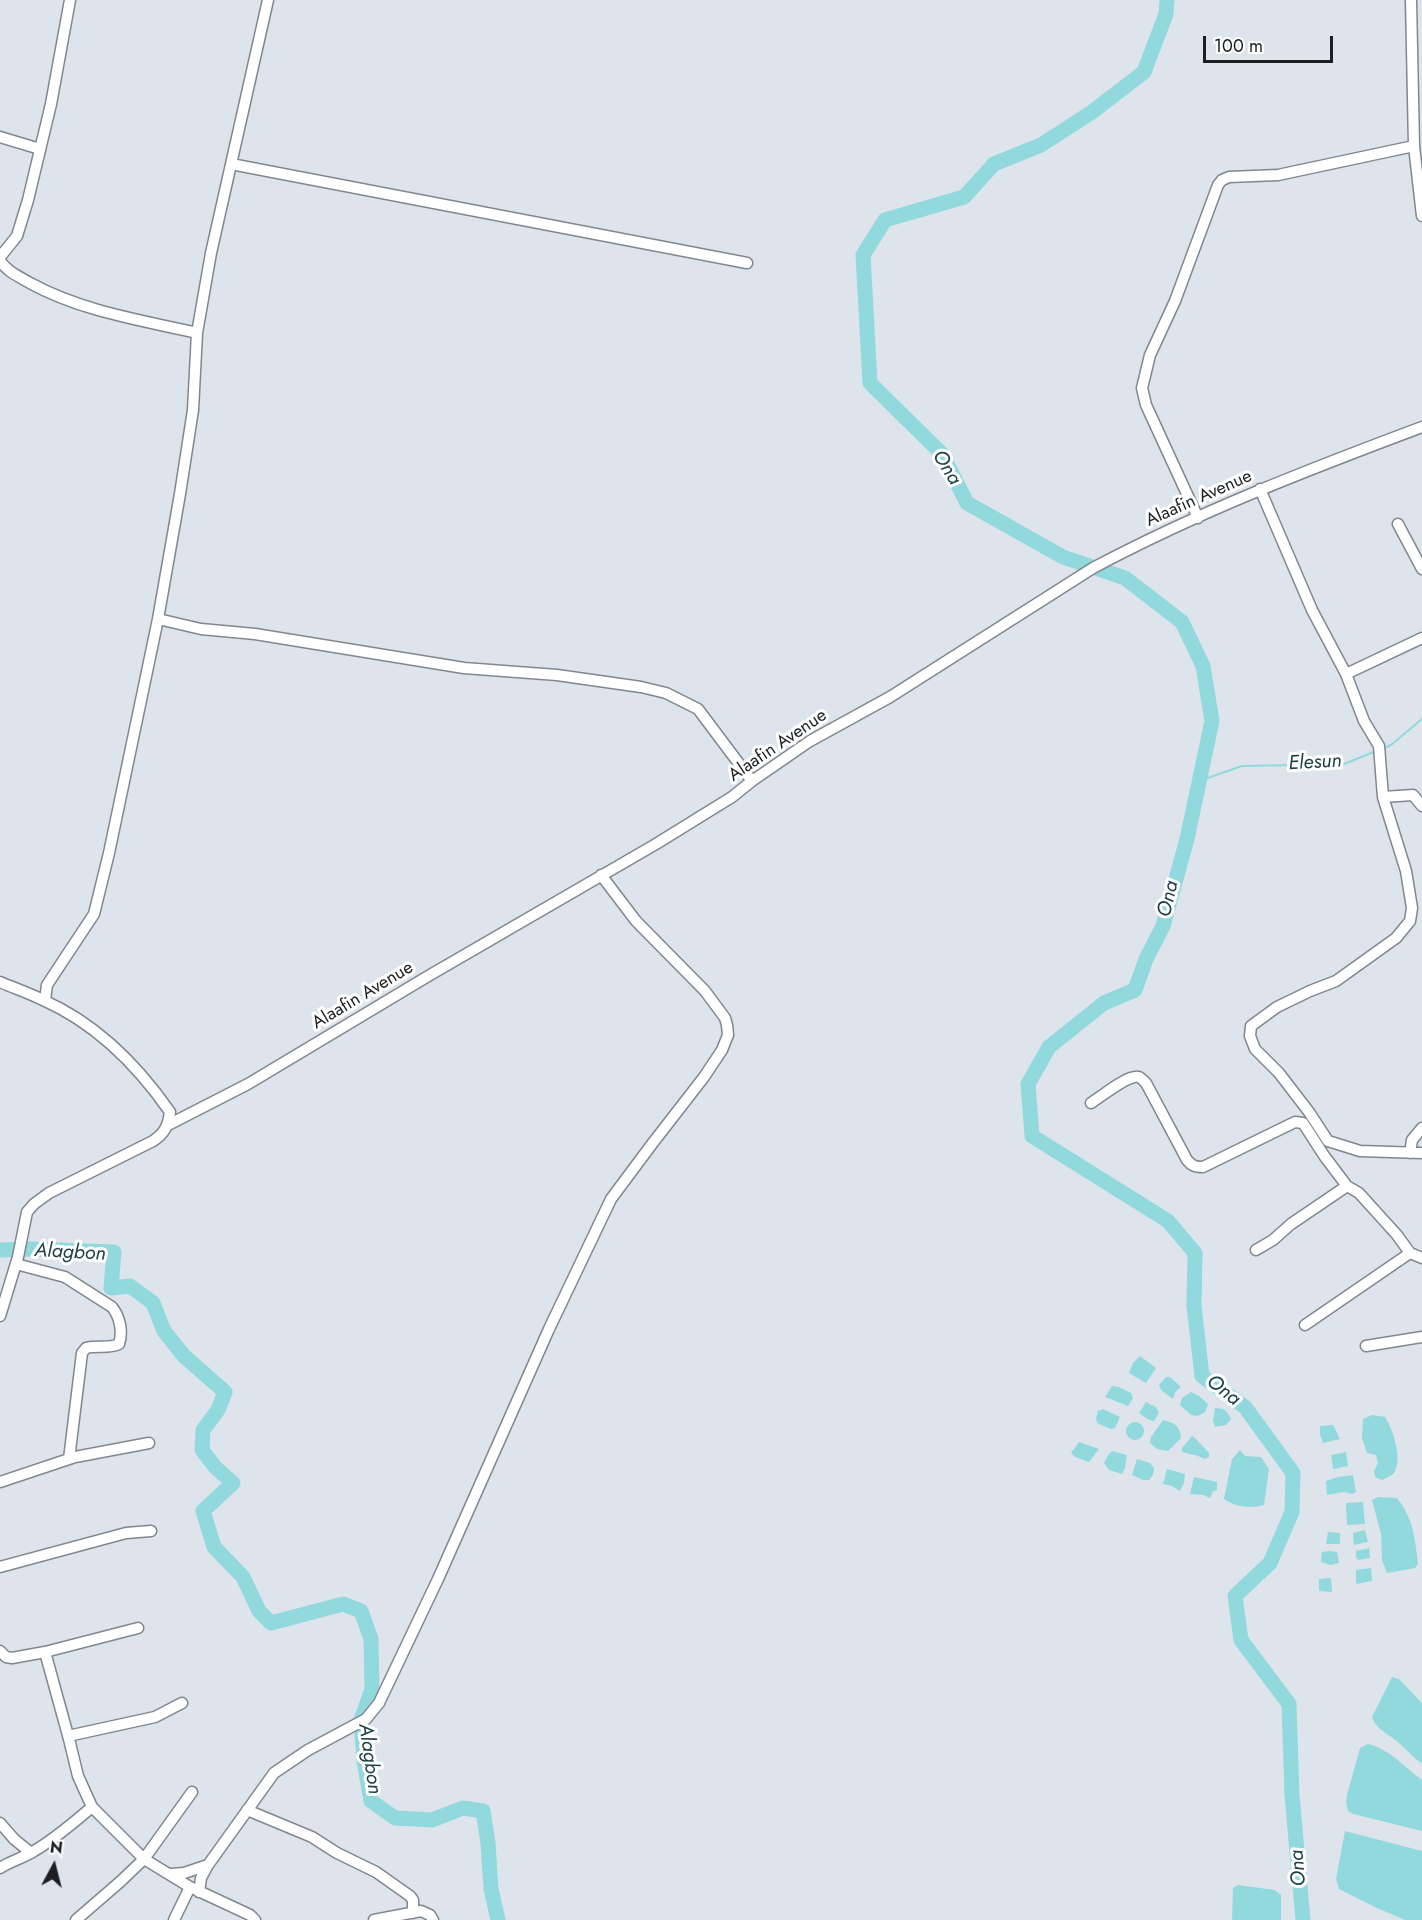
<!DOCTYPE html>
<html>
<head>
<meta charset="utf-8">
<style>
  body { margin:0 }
  #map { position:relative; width:1422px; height:1920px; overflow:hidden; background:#dee4ec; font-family:Jost,sans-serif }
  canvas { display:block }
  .north { position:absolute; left:24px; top:1836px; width:60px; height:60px; -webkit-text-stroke:4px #fff; paint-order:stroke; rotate:7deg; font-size:16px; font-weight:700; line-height:24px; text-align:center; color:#1d1f22 }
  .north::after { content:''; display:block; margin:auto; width:21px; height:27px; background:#1d1f22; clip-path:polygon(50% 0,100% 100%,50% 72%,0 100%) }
  .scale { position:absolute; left:1203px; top:36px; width:130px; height:27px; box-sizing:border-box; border:3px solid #1d1f22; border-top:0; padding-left:8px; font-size:18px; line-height:21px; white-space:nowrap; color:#1d1f22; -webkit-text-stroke:4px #fff; paint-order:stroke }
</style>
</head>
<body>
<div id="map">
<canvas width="1422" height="1920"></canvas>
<div class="north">N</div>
<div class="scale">100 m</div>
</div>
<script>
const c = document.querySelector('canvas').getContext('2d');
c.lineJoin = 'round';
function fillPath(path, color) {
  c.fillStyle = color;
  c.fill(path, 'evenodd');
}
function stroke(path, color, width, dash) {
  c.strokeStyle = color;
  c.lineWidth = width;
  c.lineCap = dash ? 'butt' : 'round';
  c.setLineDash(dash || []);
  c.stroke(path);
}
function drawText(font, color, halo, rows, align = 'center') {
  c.font = font + ' Jost,sans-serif';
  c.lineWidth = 6;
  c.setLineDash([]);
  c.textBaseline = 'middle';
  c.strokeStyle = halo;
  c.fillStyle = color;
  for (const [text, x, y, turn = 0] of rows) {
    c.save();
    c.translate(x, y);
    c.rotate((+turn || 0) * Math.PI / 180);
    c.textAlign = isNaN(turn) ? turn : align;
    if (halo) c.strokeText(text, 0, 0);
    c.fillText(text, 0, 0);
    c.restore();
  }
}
const water = new Path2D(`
  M 1140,1356 L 1156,1368 L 1146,1383 L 1129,1373 L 1133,1363 Z
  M 1166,1377 L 1170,1377 L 1181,1387 L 1175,1392 L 1173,1399 L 1161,1390 L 1159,1385 Z
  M 1112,1386 L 1119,1387 L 1131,1393 L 1133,1398 L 1128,1406 L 1105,1397 Z
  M 1191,1392 L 1199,1396 L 1208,1404 L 1205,1412 L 1198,1416 L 1191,1415 L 1180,1405 L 1182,1398 Z
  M 1146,1402 L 1156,1407 L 1159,1413 L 1154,1421 L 1149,1420 L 1139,1413 Z
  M 1215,1408 C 1225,1408 1227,1411 1231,1419 L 1226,1425 L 1215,1427 L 1213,1420 Z
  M 1103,1409 L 1120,1417 L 1115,1428 L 1111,1429 L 1097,1423 L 1096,1418 L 1098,1411 Z
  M 1372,1415 L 1385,1417 C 1393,1429 1403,1460 1394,1473 C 1391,1476 1386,1478 1382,1480 L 1375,1477 L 1374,1471 L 1378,1463 L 1376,1455 L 1367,1453 L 1362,1438 L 1363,1419 Z
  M 1163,1420 C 1174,1423 1180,1425 1181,1438 L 1168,1451 L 1157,1449 L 1150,1443 L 1151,1437 Z
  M1126 1431a9 9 0 1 1 18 0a9 9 0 1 1-18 0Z
  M 1333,1425 L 1340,1439 L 1323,1443 L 1320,1435 L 1320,1426 Z
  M 1192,1436 L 1195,1438 L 1209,1453 L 1209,1457 L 1205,1459 L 1198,1456 L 1182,1452 L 1182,1448 Z
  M 1079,1442 L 1099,1449 L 1089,1462 L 1075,1457 L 1071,1453 Z
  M 1240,1450 L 1245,1456 L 1261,1457 L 1269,1469 L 1264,1505 C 1252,1509 1234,1507 1224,1499 L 1232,1459 Z
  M 1112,1451 L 1127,1455 L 1125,1468 L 1122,1474 L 1109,1470 L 1104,1463 L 1108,1455 Z
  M 1346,1452 L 1348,1466 L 1333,1469 L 1331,1455 Z
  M 1137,1459 L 1150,1463 L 1154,1468 L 1153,1475 L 1149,1480 L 1143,1480 L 1132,1475 Z
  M 1167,1469 L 1185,1474 L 1184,1483 L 1180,1491 L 1172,1486 L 1163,1484 Z
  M 1353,1475 L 1356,1492 L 1352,1494 L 1344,1492 L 1327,1495 L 1326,1481 L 1338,1477 Z
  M 1194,1477 L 1217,1482 L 1217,1490 L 1213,1491 L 1210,1498 L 1203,1495 L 1190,1494 Z
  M 1378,1497 L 1397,1498 C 1413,1518 1415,1538 1418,1564 L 1415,1568 L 1387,1573 L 1382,1560 L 1381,1534 L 1372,1500 Z
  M 1363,1502 L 1365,1524 L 1347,1525 L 1346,1503 Z
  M 1365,1530 L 1368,1542 L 1354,1545 L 1353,1533 Z
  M 1328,1532 L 1340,1533 L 1340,1544 L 1326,1544 Z
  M 1369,1548 L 1370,1558 L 1358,1560 L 1356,1557 L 1356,1551 Z
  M 1329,1551 L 1337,1552 L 1339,1563 L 1330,1565 L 1321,1562 L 1322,1552 Z
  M 1371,1568 L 1372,1581 L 1356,1584 L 1356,1570 Z
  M 1331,1578 L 1332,1592 L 1319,1591 L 1319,1579 Z
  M 1392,1677 L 1399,1679 L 1422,1703 L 1422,1764 C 1414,1758 1408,1751 1400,1744 C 1391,1735 1376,1730 1372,1717 Z
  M 1368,1744 C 1388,1748 1406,1768 1422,1780 L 1422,1831 L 1353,1814 L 1348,1811 L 1346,1802 L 1347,1795 L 1360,1748 Z
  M 1345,1831 L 1422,1851 L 1422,1920 L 1405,1920 L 1377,1908 L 1339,1889 L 1336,1879 Z
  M 1238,1885 L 1275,1890 L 1281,1895 L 1281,1920 L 1232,1920 L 1233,1888 Z`);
const stream = new Path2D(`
  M 1384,748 L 1391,745 L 1422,719
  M 1199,781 L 1242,766 L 1344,764 L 1376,751`);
const river = new Path2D(`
  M 1167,0 L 1166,14 L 1144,72 L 1092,112 L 1041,145 L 994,164 L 964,197 L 885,220 L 863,255 L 870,383 L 942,454 L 967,503 L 1063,557 L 1125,578 L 1182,622 L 1203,666 L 1212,721 L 1187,839 L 1163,926 L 1146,959 L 1135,990 L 1104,1003 L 1049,1047 L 1028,1084 L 1032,1136 L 1168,1221 L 1195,1253 L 1194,1306 L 1202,1376 L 1245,1407 L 1293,1473 L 1292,1512 L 1270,1563 L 1235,1596 L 1241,1640 L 1289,1704 L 1292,1795 L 1303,1920
  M 0,1250 L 30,1249 L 114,1252 L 111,1288 L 130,1286 L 153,1303 L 164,1331 L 184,1356 L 225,1392 L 218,1410 L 203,1430 L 202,1450 L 216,1468 L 233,1483 L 203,1511 L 214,1547 L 243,1577 L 259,1611 L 271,1623 L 343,1604 L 361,1611 L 371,1639 L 372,1689 L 361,1720 L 364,1761 L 371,1801 L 395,1818 L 432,1820 L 463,1808 L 483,1811 L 488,1843 L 491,1889 L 498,1920`);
const minor = new Path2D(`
  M 1411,0 L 1414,146 L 1422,216
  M 0,137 L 40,149
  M 231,164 L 747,263
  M 0,257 L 17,236 L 28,200 L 51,104 L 70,0
  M 0,261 C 8,272 18,276 30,283 C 81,311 140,320 197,333
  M 1260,489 L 1312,610 L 1346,674 L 1364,721 L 1379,746 L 1383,797 L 1406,871 L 1412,908 L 1410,921 L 1396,938 L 1336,981 L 1310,991 L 1277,1007 L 1251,1026 L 1250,1036 L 1255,1049 L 1279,1073 L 1309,1112 L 1328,1141 L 1360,1151 L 1422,1153
  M 1198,518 L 1146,405 L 1142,388 L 1150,355 L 1175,301 L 1218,185 L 1222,180 L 1229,177 L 1278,175 L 1414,146
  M 1398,524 L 1422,569
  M 158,619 L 201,629 L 255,634 L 464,668 L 557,675 L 641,687 L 666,693 L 698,709 L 752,781
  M 1346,674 L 1422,638
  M 1383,797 L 1413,795 L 1422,806
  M 0,982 C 14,988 29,993 43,1000 C 95,1023 138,1066 170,1112 C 168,1126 165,1133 153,1141 L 49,1193 L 34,1204 L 27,1212 L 18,1257 L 0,1316
  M 45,1000 L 47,985 L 94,914 L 109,853 L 158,619 L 180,494 L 193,410 L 197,333 L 211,253 L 268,0
  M 1091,1103 C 1101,1097 1128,1074 1139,1077 C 1141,1078 1144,1081 1146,1083 L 1187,1160 C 1192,1166 1195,1167 1203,1167 L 1295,1122 L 1303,1123 L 1325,1157 L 1347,1186 L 1359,1193 L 1397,1235 L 1410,1253 L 1422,1258
  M 168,1125 L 248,1084 L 430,975 L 656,844 L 732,797 L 752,781 L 810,741 L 890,697 L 1093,568 C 1198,512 1310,469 1422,427
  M 1410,1153 L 1412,1140 L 1422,1128
  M 1256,1250 L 1273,1240 L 1291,1224 L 1347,1186
  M 16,1264 L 65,1277 L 112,1307 C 120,1317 123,1332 119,1344 C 109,1349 97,1345 86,1348 L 82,1353 L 69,1459
  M 1305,1325 L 1410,1253
  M 1366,1346 L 1422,1337
  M 0,1482 L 75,1457 L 149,1443
  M 0,1567 L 126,1533 L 151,1531
  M 0,1651 L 6,1657 L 12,1658 L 45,1652 L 138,1628
  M 45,1652 L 69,1739 L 78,1776 L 92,1807 L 144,1859 L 190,1887 L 250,1915 L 255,1920
  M 68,1736 L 155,1717 L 182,1703
  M 247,1810 L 312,1837 L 337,1853 L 376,1872 L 410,1896 L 413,1900 L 413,1913
  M 0,1823 L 14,1839 L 31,1853
  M 0,1868 C 11,1861 23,1858 34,1851 C 55,1839 73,1823 92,1807
  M 171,1874 L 184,1873 L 208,1865
  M 199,1892 L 201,1878 L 208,1865 L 274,1773 L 308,1750 L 366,1719 L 379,1703 L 438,1579 L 549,1329 L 611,1199 L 652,1144 L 704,1077 L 722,1050 L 728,1035 L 727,1025 L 725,1018 L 705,991 L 636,921 L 601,875
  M 76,1920 L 121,1881 L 144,1859 L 192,1792
  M 174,1920 L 190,1887
  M 374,1920 L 421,1911 L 430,1915 L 433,1920`);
const streetNames = [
  ["Alaafin Avenue",1199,499,-24],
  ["Alaafin Avenue",778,746,-34],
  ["Alaafin Avenue",363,996,-31]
];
const waterNames = [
  ["Ona",946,468,58],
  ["Elesun",1315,763,-3],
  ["Ona",1169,899,-77],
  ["Alagbon",70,1253,3],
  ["Ona",1223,1391,38],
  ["Alagbon",369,1759,82],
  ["Ona",1299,1868,-94]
];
fillPath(water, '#91d9dd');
stroke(stream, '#91d9dd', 2);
stroke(river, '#91d9dd', 15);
stroke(minor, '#81878f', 13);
stroke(minor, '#fff', 10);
drawText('18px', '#1d1f22', '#fff', streetNames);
drawText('italic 20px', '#1e4143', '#fff', waterNames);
</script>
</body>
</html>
